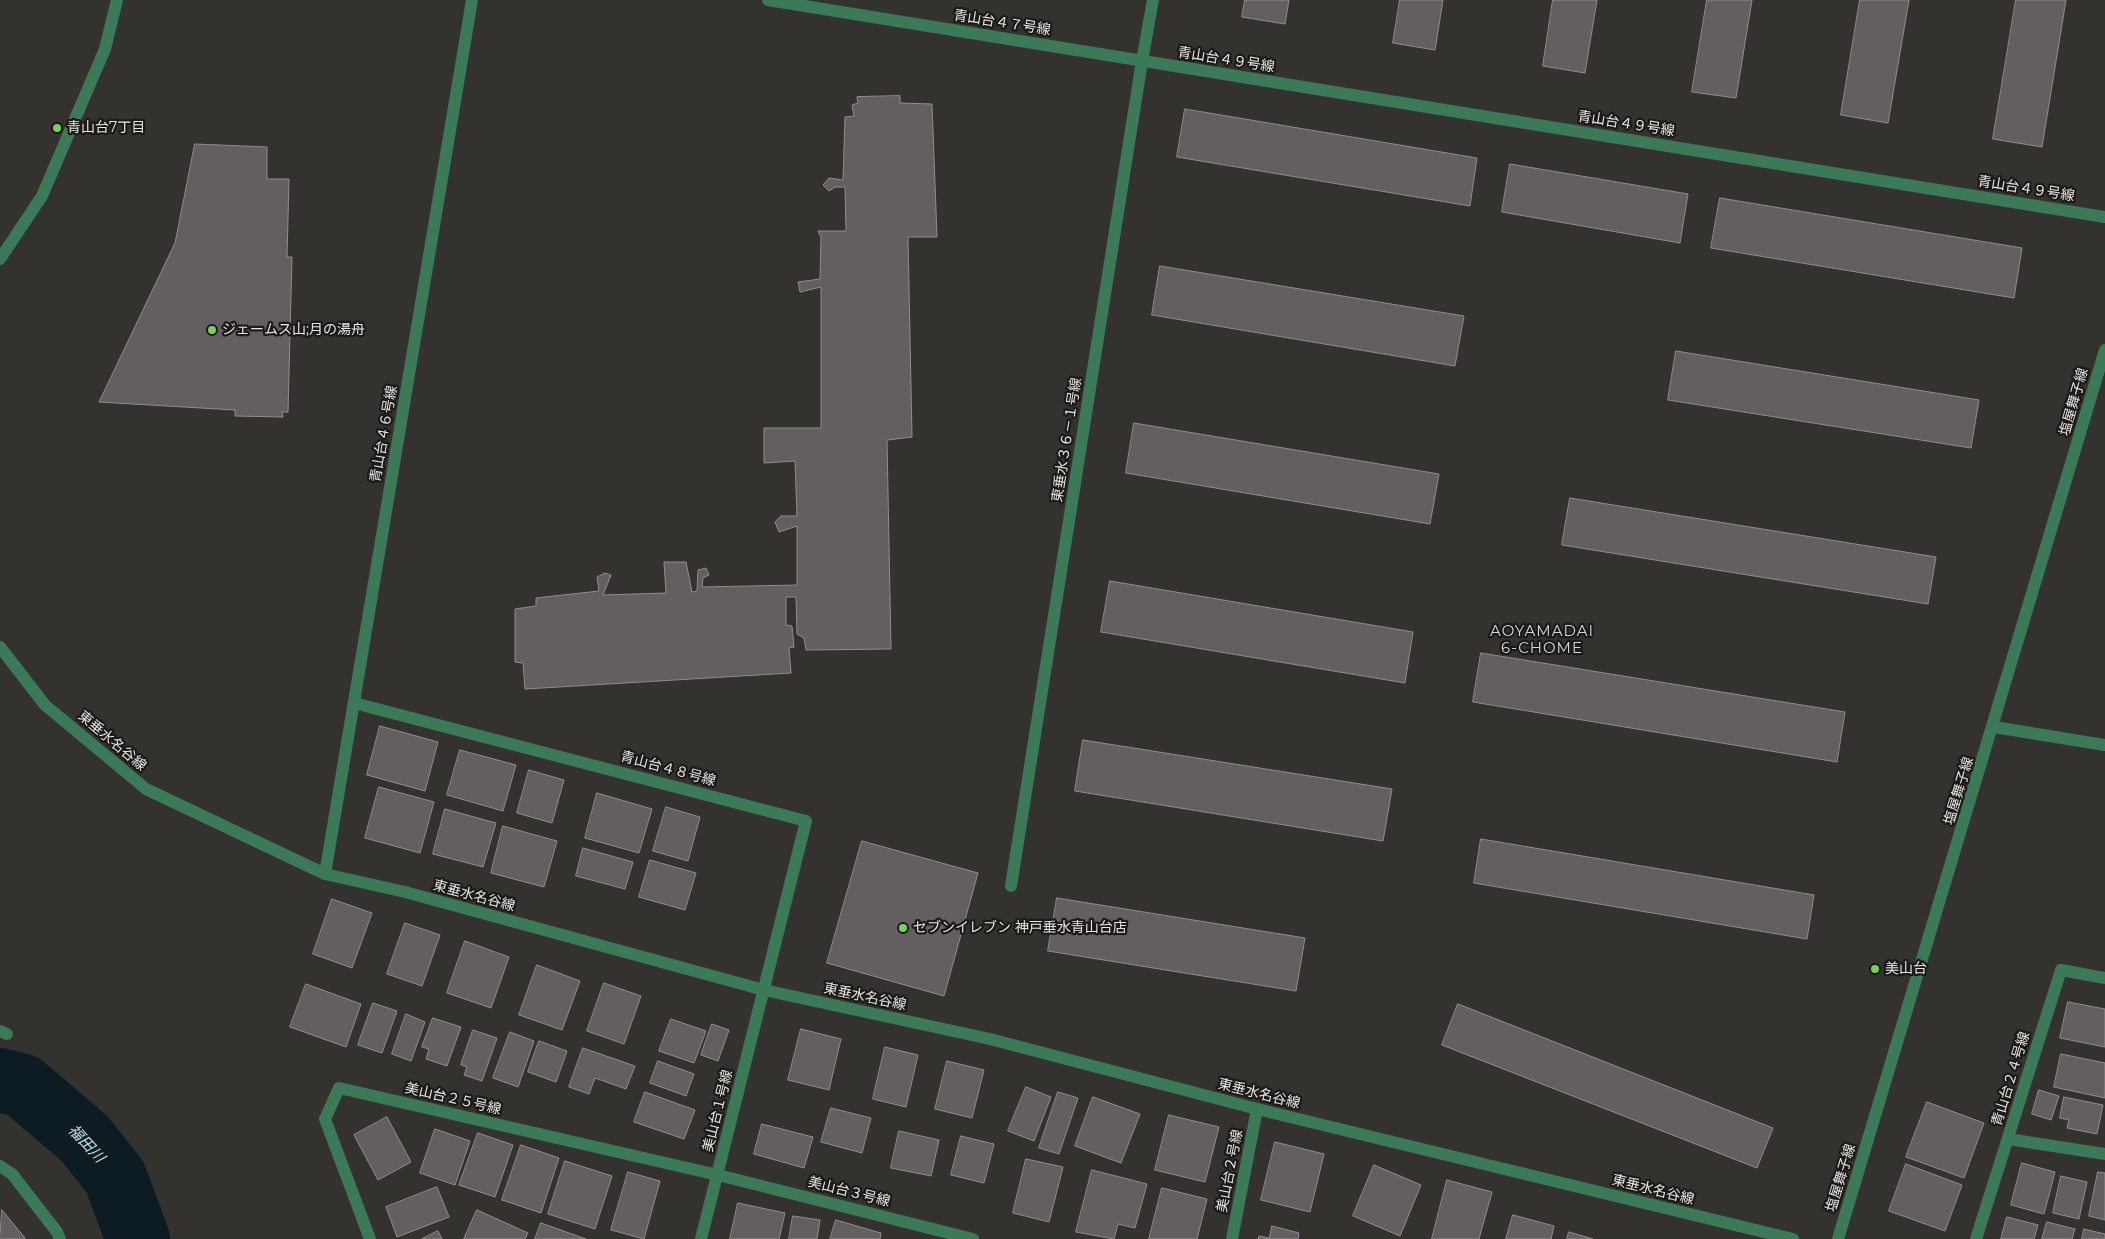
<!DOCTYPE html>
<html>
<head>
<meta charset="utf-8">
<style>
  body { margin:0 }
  canvas { display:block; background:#34322e }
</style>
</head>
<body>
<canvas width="2105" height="1239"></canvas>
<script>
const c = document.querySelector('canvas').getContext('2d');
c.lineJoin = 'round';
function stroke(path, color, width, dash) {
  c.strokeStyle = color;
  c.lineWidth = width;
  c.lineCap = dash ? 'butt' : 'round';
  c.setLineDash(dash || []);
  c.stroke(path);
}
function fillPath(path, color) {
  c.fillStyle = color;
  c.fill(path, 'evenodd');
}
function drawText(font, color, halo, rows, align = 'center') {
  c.font = font + ' Montserrat,"Noto Sans JP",sans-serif';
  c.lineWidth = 4.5;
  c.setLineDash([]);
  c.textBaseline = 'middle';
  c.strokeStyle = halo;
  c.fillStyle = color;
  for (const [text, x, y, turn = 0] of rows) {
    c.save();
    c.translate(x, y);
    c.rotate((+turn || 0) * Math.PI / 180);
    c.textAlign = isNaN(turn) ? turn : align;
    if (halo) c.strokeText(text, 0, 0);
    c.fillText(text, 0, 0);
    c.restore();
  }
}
const river = new Path2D(`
  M 0,1080 L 23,1086 L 85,1139 L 115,1177 L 138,1239`);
const building = new Path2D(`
  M 1245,0 L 1289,0 L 1285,24 L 1242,17 Z
  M 1400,0 L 1443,0 L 1435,50 L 1393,43 Z
  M 1553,0 L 1597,0 L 1585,73 L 1543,66 Z
  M 1707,0 L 1752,0 L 1736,98 L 1692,92 Z
  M 1860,0 L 1909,0 L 1888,123 L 1841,115 Z
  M 2016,0 L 2066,0 L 2042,147 L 1993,139 Z
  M 900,96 L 900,103 L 932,104 L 937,237 L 908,237 L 912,437 L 887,440 L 891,649 L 806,650 L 804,638 L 797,634 L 796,597 L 786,597 L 786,625 L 792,626 L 794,647 L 789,648 L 791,673 L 525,689 L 523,663 L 515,662 L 515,609 L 536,606 L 536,598 L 599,591 L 597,577 L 605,573 L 611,575 L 603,595 L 666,593 L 664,562 L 686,562 L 692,592 L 697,591 L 698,570 L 706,568 L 709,575 L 703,578 L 702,587 L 797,585 L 797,526 L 779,532 L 775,522 L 781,516 L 797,516 L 795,461 L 764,463 L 764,428 L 821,428 L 821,287 L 800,292 L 798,282 L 820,279 L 821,237 L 818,231 L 846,231 L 845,187 L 835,187 L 829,191 L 823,185 L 829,178 L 843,180 L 845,117 L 854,116 L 852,105 L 858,103 L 857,97 Z
  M 1185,109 L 1477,158 L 1470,206 L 1177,157 Z
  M 195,144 L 267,147 L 267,179 L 289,179 L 287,257 L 292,257 L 288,412 L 282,412 L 283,417 L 235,416 L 235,410 L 99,402 L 175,243 Z
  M 1510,164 L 1688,194 L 1680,243 L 1502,212 Z
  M 1720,198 L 2022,248 L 2014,298 L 1711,248 Z
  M 1160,266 L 1464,316 L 1455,366 L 1152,315 Z
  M 1676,351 L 1979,400 L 1971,448 L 1668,400 Z
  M 1134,423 L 1439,474 L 1430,524 L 1126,473 Z
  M 1570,498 L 1936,557 L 1928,604 L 1562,545 Z
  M 1110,581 L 1413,632 L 1405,683 L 1101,632 Z
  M 1481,653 L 1845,712 L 1837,762 L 1473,702 Z
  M 380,726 L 438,742 L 425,791 L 367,775 Z
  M 1083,740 L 1392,789 L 1383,841 L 1075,791 Z
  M 460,750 L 516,765 L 503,811 L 447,795 Z
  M 529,770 L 564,780 L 552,823 L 517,813 Z
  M 379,787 L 434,802 L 420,853 L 365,838 Z
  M 597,793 L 652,809 L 639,853 L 585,838 Z
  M 666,807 L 700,817 L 688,861 L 653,851 Z
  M 445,809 L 496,823 L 483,867 L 433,854 Z
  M 503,826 L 557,841 L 544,887 L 491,873 Z
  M 1481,839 L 1814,895 L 1807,939 L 1474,883 Z
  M 862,841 L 978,873 L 944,996 L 827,963 Z
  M 583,848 L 633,862 L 625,889 L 576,876 Z
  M 650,860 L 696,873 L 685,910 L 639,897 Z
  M 1057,898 L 1305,938 L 1296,991 L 1048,951 Z
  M 332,899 L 372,913 L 352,968 L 313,954 Z
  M 405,923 L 440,935 L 422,986 L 387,974 Z
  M 465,941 L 509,957 L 491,1008 L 447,993 Z
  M 537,965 L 580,981 L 562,1030 L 519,1015 Z
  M 604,983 L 641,996 L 624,1044 L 587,1031 Z
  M 306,984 L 361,1004 L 346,1047 L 290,1027 Z
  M 2068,1002 L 2105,1009 L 2105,1047 L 2060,1038 Z
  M 373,1003 L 397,1011 L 382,1053 L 358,1045 Z
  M 1458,1004 L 1773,1128 L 1757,1168 L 1442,1045 Z
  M 406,1014 L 425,1022 L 411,1061 L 392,1054 Z
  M 433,1018 L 461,1027 L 447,1066 L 426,1059 L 429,1049 L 422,1047 Z
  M 671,1019 L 706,1031 L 694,1063 L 659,1051 Z
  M 712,1024 L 729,1030 L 718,1061 L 701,1055 Z
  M 801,1029 L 841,1039 L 829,1090 L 788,1080 Z
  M 473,1030 L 497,1038 L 482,1081 L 464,1075 L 467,1067 L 461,1065 Z
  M 510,1032 L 534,1041 L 518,1087 L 493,1078 Z
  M 539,1041 L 567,1051 L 556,1082 L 528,1072 Z
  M 885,1047 L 918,1055 L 906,1107 L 873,1099 Z
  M 583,1048 L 635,1066 L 626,1089 L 595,1078 L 589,1094 L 569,1087 Z
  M 2061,1054 L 2105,1063 L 2105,1098 L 2054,1087 Z
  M 658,1061 L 694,1074 L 686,1096 L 650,1083 Z
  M 947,1061 L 984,1070 L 972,1118 L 935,1109 Z
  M 1026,1087 L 1051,1097 L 1034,1141 L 1008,1131 Z
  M 2039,1090 L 2059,1096 L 2051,1120 L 2032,1114 Z
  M 645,1092 L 695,1110 L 684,1139 L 634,1122 Z
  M 1058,1092 L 1078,1098 L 1059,1154 L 1039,1148 Z
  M 1093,1097 L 1140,1114 L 1121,1163 L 1075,1146 Z
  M 2064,1097 L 2103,1105 L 2097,1134 L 2067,1128 L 2069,1120 L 2060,1118 Z
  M 1927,1102 L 1984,1123 L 1964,1178 L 1906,1157 Z
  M 831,1108 L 871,1118 L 862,1153 L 821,1142 Z
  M 1169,1115 L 1219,1127 L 1205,1182 L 1155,1170 Z
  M 387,1117 L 411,1162 L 378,1180 L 354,1135 Z
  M 762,1124 L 813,1137 L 804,1168 L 754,1154 Z
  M 435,1129 L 470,1141 L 455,1185 L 420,1173 Z
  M 899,1131 L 939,1140 L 931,1176 L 891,1168 Z
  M 478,1133 L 513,1145 L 495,1197 L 459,1185 Z
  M 961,1136 L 994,1144 L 984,1183 L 951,1175 Z
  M 1275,1142 L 1324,1154 L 1310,1212 L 1261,1200 Z
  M 521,1145 L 559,1158 L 541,1213 L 502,1200 Z
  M 1026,1159 L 1063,1167 L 1049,1222 L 1013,1213 Z
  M 565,1161 L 612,1176 L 595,1229 L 548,1214 Z
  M 2022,1163 L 2055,1172 L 2044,1214 L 2011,1205 Z
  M 1906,1164 L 1962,1185 L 1945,1231 L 1889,1211 Z
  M 1374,1165 L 1421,1185 L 1400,1236 L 1353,1216 Z
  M 1092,1170 L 1147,1184 L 1135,1228 L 1118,1224 L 1114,1239 L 1076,1232 Z
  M 628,1172 L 660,1181 L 644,1239 L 611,1230 Z
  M 2098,1172 L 2105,1173 L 2105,1220 L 2089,1216 Z
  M 2061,1176 L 2087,1182 L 2079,1219 L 2053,1213 Z
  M 1447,1180 L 1492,1192 L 1479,1239 L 1432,1239 Z
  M 437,1187 L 449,1217 L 397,1237 L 386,1207 Z
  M 1162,1188 L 1207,1199 L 1197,1239 L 1149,1239 Z
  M 738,1203 L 785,1213 L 779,1239 L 730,1239 Z
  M 2,1210 L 25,1238 L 24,1239 L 0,1239 Z
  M 477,1210 L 528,1233 L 525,1239 L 464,1239 Z
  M 1513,1215 L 1554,1226 L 1551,1239 L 1506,1239 Z
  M 793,1216 L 820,1220 L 817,1239 L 789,1239 Z
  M 2007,1217 L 2038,1225 L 2034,1239 L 2001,1239 Z
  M 836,1220 L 881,1233 L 880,1239 L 830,1239 Z
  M 2047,1222 L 2075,1229 L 2072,1239 L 2042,1239 Z
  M 541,1223 L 586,1239 L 535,1239 Z
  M 1272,1226 L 1299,1233 L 1298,1239 L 1258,1239 L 1259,1236 L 1269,1238 Z
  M 2084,1229 L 2105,1234 L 2105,1239 L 2082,1239 Z
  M 438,1231 L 442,1239 L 422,1239 Z
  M 1569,1232 L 1593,1239 L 1567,1239 Z`);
const pedestrian = new Path2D(`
  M 1142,61 L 1153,0`);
const minor = new Path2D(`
  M 768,0 L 2105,217
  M 354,703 L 806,821 L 701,1239
  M 1994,727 L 2105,745
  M 1011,886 L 1142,61
  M 0,1031 L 7,1034
  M 2008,1139 L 2105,1154
  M 0,1166 L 12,1174 L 57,1232 L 60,1239
  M 370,1239 L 325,1119 L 339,1088 L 718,1175 L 973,1239
  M 1232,1239 L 1257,1109
  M 1976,1239 L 2061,970 L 2105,978`);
const tertiary = new Path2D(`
  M 0,259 L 42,196 L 105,49 L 117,0
  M 0,647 L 45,705 L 146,789 L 325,874 L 405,892 L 764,990 L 990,1039 L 1257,1109 L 1793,1239
  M 325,874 L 472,0
  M 1838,1239 L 2105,350`);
const markers = [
  [57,128,5,"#77d259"],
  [212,330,5,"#77d259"],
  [903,928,5,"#77d259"],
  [1875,969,5,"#77d259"]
];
const streetNames = [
  ["青山台４７号線",1002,23,9],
  ["青山台４９号線",1226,60,9],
  ["青山台４９号線",1626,124,9],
  ["青山台４９号線",2026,189,9],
  ["塩屋舞子線",2074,402,-74],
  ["青山台４６号線",384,434,-80],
  ["東垂水３６－１号線",1067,440,-81],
  ["東垂水名谷線",112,741,40],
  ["青山台４８号線",668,769,15],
  ["塩屋舞子線",1959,791,-73],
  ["東垂水名谷線",474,896,15],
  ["東垂水名谷線",865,997,12],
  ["青山台２４号線",2011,1079,-73],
  ["東垂水名谷線",1259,1094,14],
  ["美山台２５号線",453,1099,13],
  ["美山台１号線",718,1111,-76],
  ["美山台２号線",1230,1171,-79],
  ["塩屋舞子線",1841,1178,-73],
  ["東垂水名谷線",1653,1190,14],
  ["美山台３号線",849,1192,14]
];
const poiNames = [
  ["青山台7丁目",67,128],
  ["ジェームス山;月の湯舟",222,330],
  ["セブンイレブン 神戸垂水青山台店",913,928],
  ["美山台",1885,969]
];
const neighbourhoodNames = [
  ["AOYAMADAI",1542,632],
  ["6-CHOME",1542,649]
];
const waterNames = [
  ["福田川",86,1144,47]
];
stroke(river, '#0d1c23', 64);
fillPath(building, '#635e60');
stroke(building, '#918b8e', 1);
stroke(pedestrian, '#3b7958', 12);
stroke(minor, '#3b7958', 12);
stroke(tertiary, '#3b7958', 12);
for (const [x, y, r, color] of markers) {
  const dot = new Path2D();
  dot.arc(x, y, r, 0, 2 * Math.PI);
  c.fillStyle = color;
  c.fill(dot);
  stroke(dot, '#1b1a18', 2);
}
drawText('14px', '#e7e6e3', '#1b1a18', streetNames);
drawText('14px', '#e7e6e3', '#1b1a18', poiNames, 'left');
c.letterSpacing = '1px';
drawText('15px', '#d8d7d2', '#1b1a18', neighbourhoodNames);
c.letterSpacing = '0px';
drawText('italic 15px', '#b0e0fa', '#1b1a18', waterNames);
</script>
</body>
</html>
